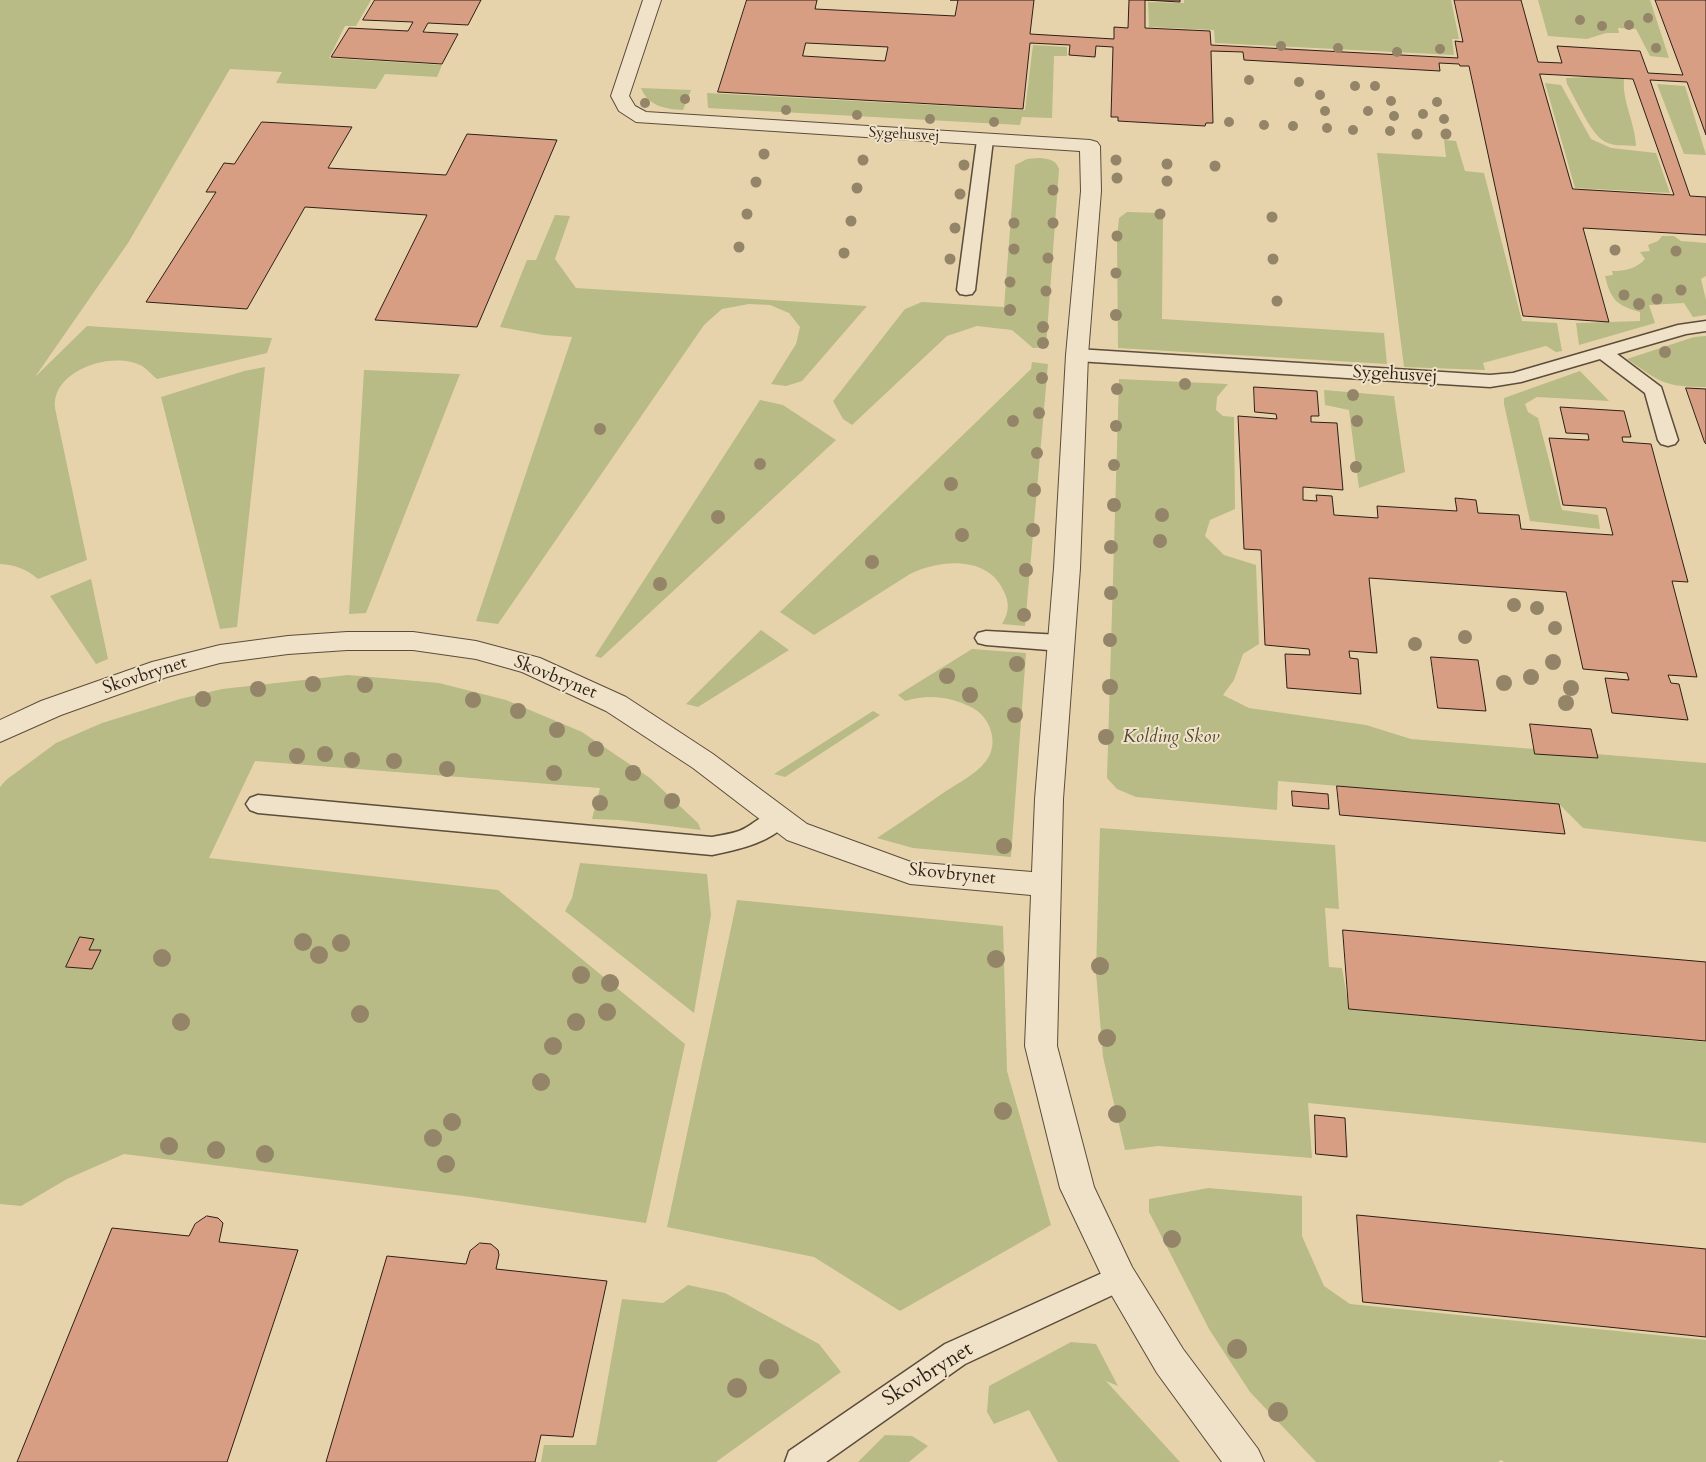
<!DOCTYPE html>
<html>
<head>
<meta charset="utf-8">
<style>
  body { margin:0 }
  canvas { display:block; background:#e6d3ab }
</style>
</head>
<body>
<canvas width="1706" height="1462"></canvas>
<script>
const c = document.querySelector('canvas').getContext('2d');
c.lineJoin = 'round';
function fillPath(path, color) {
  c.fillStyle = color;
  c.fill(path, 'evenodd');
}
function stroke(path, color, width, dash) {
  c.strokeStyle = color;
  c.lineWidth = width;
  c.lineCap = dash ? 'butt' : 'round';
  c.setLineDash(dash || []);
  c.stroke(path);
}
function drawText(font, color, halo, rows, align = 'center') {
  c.font = font + ' Cardo,serif';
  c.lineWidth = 4;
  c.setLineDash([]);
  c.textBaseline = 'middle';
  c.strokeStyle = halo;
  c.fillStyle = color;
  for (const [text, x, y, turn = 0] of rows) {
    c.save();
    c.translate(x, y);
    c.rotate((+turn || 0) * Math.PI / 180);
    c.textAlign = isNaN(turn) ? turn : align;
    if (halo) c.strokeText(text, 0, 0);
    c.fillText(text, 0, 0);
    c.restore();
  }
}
const green = new Path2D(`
  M 0,0 L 371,0 L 356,26 L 345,26 L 329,58 L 442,65 L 437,77 L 385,74 L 376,89 L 276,83 L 282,72 L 230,69 L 128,243 L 35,377 L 87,326 L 272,338 L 267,353 L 157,379 C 152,375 147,369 142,366 C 113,350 51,370 55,408 L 87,560 L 38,579 C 26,569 16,565 0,564 Z
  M 1184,0 L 1451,0 L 1459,39 L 1452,39 L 1454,55 L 1215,43 L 1214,30 L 1149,27 L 1148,2 L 1184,3 Z
  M 1538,0 L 1650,0 L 1669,58 L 1650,56 L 1636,29 L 1618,28 L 1619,33 L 1606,33 L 1587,39 L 1548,36 Z
  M 1033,45 L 1067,47 L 1067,56 L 1054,56 L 1052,118 L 1022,117 L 1020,125 L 708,108 L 707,93 L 1025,110 Z
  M 1592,77 L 1624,78 C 1622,102 1635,122 1636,146 C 1624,145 1610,147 1601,139 C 1589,129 1575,98 1567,84 L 1566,78 Z
  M 1545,83 L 1561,85 L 1591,139 L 1611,148 L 1656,153 L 1670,193 L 1575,188 Z
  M 1657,84 L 1685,86 L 1706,155 L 1684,154 Z
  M 641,88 L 691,90 L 683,110 C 665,109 648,106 641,88 Z
  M 1444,140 L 1456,141 L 1465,171 L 1484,173 L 1522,321 L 1557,323 L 1562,351 L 1556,352 L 1546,346 L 1483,363 L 1485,370 L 1404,367 L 1377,153 L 1446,157 Z
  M 1039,158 C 1048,159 1056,159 1059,169 L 1046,347 L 1033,348 L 1012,330 L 977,326 L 947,336 L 852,425 L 843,419 L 833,401 L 905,309 L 922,302 L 1004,307 L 1015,165 L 1027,159 Z
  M 1127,212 L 1163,213 L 1162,319 L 1384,333 L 1387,364 L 1118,348 L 1117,238 L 1119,218 Z
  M 555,215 L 570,216 L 555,259 L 576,288 L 867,306 L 802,381 L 786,386 L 771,384 L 796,344 L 800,327 L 789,313 L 770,305 L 749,304 L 722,309 L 704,325 L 498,624 L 476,621 L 572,337 L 544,335 L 500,327 L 527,260 L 536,260 Z
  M 1662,236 L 1674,236 L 1681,241 L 1706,243 L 1706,276 L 1701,279 L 1706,300 L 1706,315 L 1693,317 L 1684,303 L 1649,305 L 1655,323 L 1579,345 L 1576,323 L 1640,321 L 1640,312 C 1616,305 1611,300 1605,276 L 1613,275 L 1612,271 C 1625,271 1636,269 1645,259 L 1640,252 L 1650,251 L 1648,245 L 1658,241 Z
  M 1706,336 L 1706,387 C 1664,387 1660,382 1627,359 L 1694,337 Z
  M 1032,362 L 1048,364 L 1025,626 L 1002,624 C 1008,614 1010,605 1005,594 C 990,555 941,559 910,574 L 814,635 L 780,612 L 1031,369 Z
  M 265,367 L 237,627 L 220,629 L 161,397 L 244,371 Z
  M 364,370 L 460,374 L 366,613 L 349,614 Z
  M 1580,371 L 1609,401 L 1537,397 L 1525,404 L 1528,412 L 1538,418 L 1562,510 L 1598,515 L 1600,529 L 1530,521 L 1504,404 L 1504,398 Z
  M 1119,379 L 1228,384 L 1217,397 L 1216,410 L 1223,416 L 1234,417 L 1235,509 L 1210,520 L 1205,536 L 1224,555 L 1256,565 L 1259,644 L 1243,654 L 1234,680 L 1223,695 L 1249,708 L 1366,725 L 1411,739 L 1706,763 L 1706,842 L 1583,828 L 1559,804 L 1278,781 L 1277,810 L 1136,797 L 1117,789 L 1107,778 Z
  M 1324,390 L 1394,396 L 1405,472 L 1359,488 L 1349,410 L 1325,405 Z
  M 760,400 L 783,405 L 836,440 L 601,658 L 595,656 Z
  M 91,579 L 108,659 L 96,664 L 50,596 Z
  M 761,630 L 789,650 L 698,707 L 686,704 Z
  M 972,649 L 1026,653 L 1011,857 L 913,848 L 877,838 C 900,823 923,807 946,791 C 960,782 976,774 986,761 C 1000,743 990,716 971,707 C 949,696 928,694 905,701 L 898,695 Z
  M 348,675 L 439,683 L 506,700 L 582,732 L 650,778 L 698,823 L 701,830 L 619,820 L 592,819 L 600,788 L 255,761 L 209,858 L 498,890 L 685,1044 L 646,1223 L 471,1197 L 124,1154 L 67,1179 L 21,1206 L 0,1204 L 0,787 L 6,780 L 56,743 L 102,723 L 180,699 L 222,689 Z
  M 873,711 L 880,715 L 785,777 L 774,774 Z
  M 1100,828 L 1335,845 L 1339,909 L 1325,908 L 1329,967 L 1342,968 L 1349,1009 L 1706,1042 L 1706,1143 L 1308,1103 L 1312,1158 L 1158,1146 L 1125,1150 L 1103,1057 L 1096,972 Z
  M 580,863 L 707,874 L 711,915 L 694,1013 L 565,911 L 572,898 Z
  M 737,900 L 1003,926 L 1007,1071 L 1051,1225 L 900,1311 L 814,1257 L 667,1227 Z
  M 1208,1188 L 1302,1196 L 1302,1236 L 1324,1286 L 1350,1304 L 1706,1340 L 1706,1462 L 1504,1462 L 1501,1460 L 1498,1462 L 1316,1462 L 1250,1392 L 1209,1329 L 1149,1212 L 1149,1199 Z
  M 688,1285 L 725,1293 L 819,1344 L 841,1372 L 716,1462 L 541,1462 L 544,1445 L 596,1445 L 622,1299 L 663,1303 Z
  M 1071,1342 L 1096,1344 L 1118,1386 L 1106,1381 L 1180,1462 L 1058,1462 L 1029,1410 L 994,1424 L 987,1412 L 989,1386 Z
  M 885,1435 L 912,1436 L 928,1446 L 909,1462 L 858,1462 Z`);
const building = new Path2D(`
  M 375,0 L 481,0 L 468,25 L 428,23 L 423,32 L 458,34 L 442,64 L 331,57 L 349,28 L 408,31 L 413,22 L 363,20 Z
  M 747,0 L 817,0 L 815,9 L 955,16 L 958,0 L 950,0 L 1034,0 L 1030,34 L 1114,39 L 1114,27 L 1128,28 L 1129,0 L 1180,0 L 1180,2 L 1145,0 L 1145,28 L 1210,31 L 1211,45 L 1458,58 L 1455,41 L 1463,42 L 1454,0 L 1521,0 L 1538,62 L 1562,63 L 1557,46 L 1640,51 L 1648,73 L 1683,75 L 1655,0 L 1706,0 L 1706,135 L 1687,82 L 1650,80 L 1690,196 L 1706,197 L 1706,235 L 1583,228 L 1609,322 L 1523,316 L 1469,66 L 1460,66 L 1459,64 L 1439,63 L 1440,71 L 1244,60 L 1243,52 L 1211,51 L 1213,123 L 1206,123 L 1205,126 L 1118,121 L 1118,117 L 1111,117 L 1113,47 L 1096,46 L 1095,57 L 1069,55 L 1070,45 L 1030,43 L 1023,109 L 718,92 ZM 806,43 L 888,47 L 885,61 L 803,56 ZM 1540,74 L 1633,79 L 1674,195 L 1573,189 Z
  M 262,122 L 352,127 L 328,168 L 446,175 L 467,134 L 557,140 L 477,327 L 375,320 L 427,215 L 305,207 L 247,309 L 146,302 L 216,192 L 206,192 L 224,163 L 234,164 Z
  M 1254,387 L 1317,391 L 1319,416 L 1311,416 L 1311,422 L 1337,423 L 1343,490 L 1303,487 L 1303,500 L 1317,501 L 1316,495 L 1332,496 L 1334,515 L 1378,518 L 1377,506 L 1457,511 L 1455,498 L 1476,500 L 1478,513 L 1519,515 L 1521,529 L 1613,535 L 1606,508 L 1563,505 L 1549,438 L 1589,440 L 1588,434 L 1566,433 L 1560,407 L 1624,411 L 1631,437 L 1622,437 L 1623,442 L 1651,444 L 1688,582 L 1672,581 L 1697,677 L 1668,675 L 1671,683 L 1679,684 L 1688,720 L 1612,713 L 1605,678 L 1629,680 L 1627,673 L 1583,669 L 1566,592 L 1369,578 L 1377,653 L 1349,651 L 1350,658 L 1358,659 L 1361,694 L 1287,688 L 1285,654 L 1310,655 L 1309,649 L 1265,645 L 1261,550 L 1244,549 L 1238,416 L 1277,419 L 1276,414 L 1255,412 Z
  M 1686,388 L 1706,389 L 1706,444 L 1705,443 Z
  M 1431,657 L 1478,660 L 1486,711 L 1438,708 Z
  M 1530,724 L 1591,729 L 1598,758 L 1535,754 Z
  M 1337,786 L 1559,804 L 1565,834 L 1340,815 Z
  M 1292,791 L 1328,794 L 1329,809 L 1293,806 Z
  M 1343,930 L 1706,962 L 1706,1041 L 1349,1009 Z
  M 80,937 L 94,939 L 89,950 L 101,950 L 92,969 L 66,967 Z
  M 1315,1115 L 1345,1118 L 1347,1157 L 1316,1154 Z
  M 1357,1215 L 1706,1249 L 1706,1337 L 1363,1302 Z
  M 207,1216 L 218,1218 L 223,1223 L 219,1242 L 298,1250 L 227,1462 L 17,1462 L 112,1228 L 189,1236 L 195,1224 Z
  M 480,1243 L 491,1244 L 498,1250 L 499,1255 L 496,1269 L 607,1281 L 573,1437 L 541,1435 L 535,1462 L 326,1462 L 387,1256 L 466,1264 L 470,1251 Z`);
const lane = new Path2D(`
  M 985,135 L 991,137 L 993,140 L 975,290 L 972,294 L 966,295 L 960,294 L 957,290 L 977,140 L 979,137 Z
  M 1706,321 L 1706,331 L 1686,334 L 1617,354 L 1661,387 L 1678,440 L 1675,444 L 1668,446 L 1661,444 L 1658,440 L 1645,393 L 1600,359 L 1521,382 L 1490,387 L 1077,361 L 1071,359 L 1068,355 L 1071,351 L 1077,349 L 1490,375 L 1513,373 L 1678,325 Z
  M 986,631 L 1061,635 L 1069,638 L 1072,643 L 1069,648 L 1061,651 L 986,645 L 978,643 L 975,638 L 978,633 Z
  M 258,795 L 712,837 C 721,835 731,834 739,831 C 756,825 766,807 785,813 L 789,819 C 776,842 736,850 712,855 L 258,813 L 250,810 L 246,804 L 250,798 Z
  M 1120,1265 L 1130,1269 L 1134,1278 L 1130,1287 L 965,1364 L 826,1462 L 785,1462 L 789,1451 L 945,1344 Z`);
const street = new Path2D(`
  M 643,0 L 661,0 L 629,96 L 635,106 L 646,112 L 1090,140 L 1097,142 L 1100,146 L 1101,191 L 1088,355 L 1080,568 L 1063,799 L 1057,1046 L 1094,1187 L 1132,1267 L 1183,1349 L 1258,1449 L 1264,1462 L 1222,1462 L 1157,1373 L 1108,1289 L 1060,1188 L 1025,1046 L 1031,895 L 910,884 L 787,840 L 693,768 L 606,711 L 522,672 L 476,659 L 413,650 L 347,650 L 288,654 L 220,663 L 167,677 L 61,715 L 0,742 L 0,720 L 41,701 L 152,662 L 220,645 L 288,636 L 347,632 L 413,632 L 476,641 L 540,658 L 626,697 L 713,754 L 807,824 L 911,862 L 1032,872 L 1035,799 L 1054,568 L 1066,355 L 1081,191 L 1080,151 L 636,122 L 619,111 L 611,96 Z`);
const trees = [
  [1648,18,5],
  [1580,20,5],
  [1629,25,5],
  [1602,26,5],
  [1281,46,5],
  [1338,48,5],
  [1656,48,5],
  [1440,49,5],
  [1397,52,5],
  [1249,80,5],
  [1299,82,5],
  [1355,86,5],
  [1375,86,5],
  [1320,95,5],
  [685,99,5],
  [1391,101,5],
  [1437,102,5],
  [645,103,5],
  [786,110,5],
  [1325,111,5],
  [1368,111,5],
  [1423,114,5],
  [857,115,5],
  [1394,116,5],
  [930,119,5],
  [1444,119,5],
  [994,122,5],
  [1229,122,5],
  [1264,125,5],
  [1293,126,5],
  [1327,128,5],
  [1353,130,5],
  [1390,131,5],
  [1417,134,5.5],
  [1446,134,5.5],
  [764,154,5.5],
  [863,160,5.5],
  [1116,160,5.5],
  [1167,164,5.5],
  [964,165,5.5],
  [1215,166,5.5],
  [1117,178,5.5],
  [1167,181,5.5],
  [756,182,5.5],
  [857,188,5.5],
  [1053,190,5.5],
  [960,194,5.5],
  [747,214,5.5],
  [1160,214,5.5],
  [1272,217,5.5],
  [851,221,5.5],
  [1014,223,5.5],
  [1053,223,5.5],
  [955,228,5.5],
  [1117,236,5.5],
  [739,247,5.5],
  [1014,249,5.5],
  [1615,250,5.5],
  [1676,251,5.5],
  [844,253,5.5],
  [1048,258,5.5],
  [950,259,5.5],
  [1273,259,5.5],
  [1116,273,5.5],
  [1010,282,5.5],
  [1681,290,5.5],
  [1046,291,5.5],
  [1624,295,5.5],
  [1657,299,5.5],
  [1277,301,5.5],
  [1639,304,6],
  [1010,310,6],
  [1116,315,6],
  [1043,327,6],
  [1043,343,6],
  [1665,352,6],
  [1042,378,6],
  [1185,384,6],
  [1117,389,6],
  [1353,395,6],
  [1039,413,6],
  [1013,421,6],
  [1357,421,6],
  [1116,426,6],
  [600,429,6],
  [1037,453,6],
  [760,464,6],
  [1114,465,6],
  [1356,467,6],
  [951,484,7],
  [1034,490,7],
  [1114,505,7],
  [1162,515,7],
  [718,517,7],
  [1033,530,7],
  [962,535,7],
  [1160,541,7],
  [1111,547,7],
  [872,562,7],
  [1026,570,7],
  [660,584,7],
  [1111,593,7],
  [1514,605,7],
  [1537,608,7],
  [1024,615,7],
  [1555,628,7],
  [1465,637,7],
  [1110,640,7],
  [1415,644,7],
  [1553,662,8],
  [1017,664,8],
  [947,676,8],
  [1531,677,8],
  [1504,683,8],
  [313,684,8],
  [365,685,8],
  [1110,687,8],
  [1571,688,8],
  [258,689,8],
  [970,695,8],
  [203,699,8],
  [473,700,8],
  [1566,703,8],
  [518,711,8],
  [1015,715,8],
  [557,730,8],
  [1106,737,8],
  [596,749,8],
  [325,754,8],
  [297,756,8],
  [352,760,8],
  [394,761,8],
  [447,769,8],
  [554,773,8],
  [633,773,8],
  [672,801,8],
  [600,803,8],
  [1004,846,8],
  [303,942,9],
  [341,943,9],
  [319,955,9],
  [162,958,9],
  [996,959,9],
  [1100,966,9],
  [581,975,9],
  [610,983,9],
  [607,1012,9],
  [360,1014,9],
  [181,1022,9],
  [576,1022,9],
  [1107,1038,9],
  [553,1046,9],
  [541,1082,9],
  [1003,1111,9],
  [1117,1114,9],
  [452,1122,9],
  [433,1138,9],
  [169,1146,9],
  [216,1150,9],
  [265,1154,9],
  [446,1164,9],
  [1172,1239,9],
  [1237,1349,10],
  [769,1369,10],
  [737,1388,10],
  [1278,1412,10]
];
const farStreetnames = [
  ["Sygehusvej",904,135,3]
];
const streetNames = [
  ["Sygehusvej",1395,375,3],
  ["Skovbrynet",145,676,-18],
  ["Skovbrynet",555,678,22],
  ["Skovbrynet",952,875,6]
];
const parkNames = [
  ["Kolding Skov",1171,738]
];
const nearStreetnames = [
  ["Skovbrynet",928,1375,-32]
];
fillPath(green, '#b8bb86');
fillPath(building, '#d79e84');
stroke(building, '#2e1f15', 1);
stroke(lane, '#5c4c3a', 3);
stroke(street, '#5c4c3a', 2);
fillPath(lane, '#efe2c8');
fillPath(street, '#efe2c8');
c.fillStyle = '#948568';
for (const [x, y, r] of trees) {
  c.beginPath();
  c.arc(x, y, r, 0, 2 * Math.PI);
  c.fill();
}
drawText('15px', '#2e1f15', '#efe2c8', farStreetnames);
drawText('18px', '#2e1f15', '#efe2c8', streetNames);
drawText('italic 18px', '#504631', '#efe2c8', parkNames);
drawText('21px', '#2e1f15', '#efe2c8', nearStreetnames);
</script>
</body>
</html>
